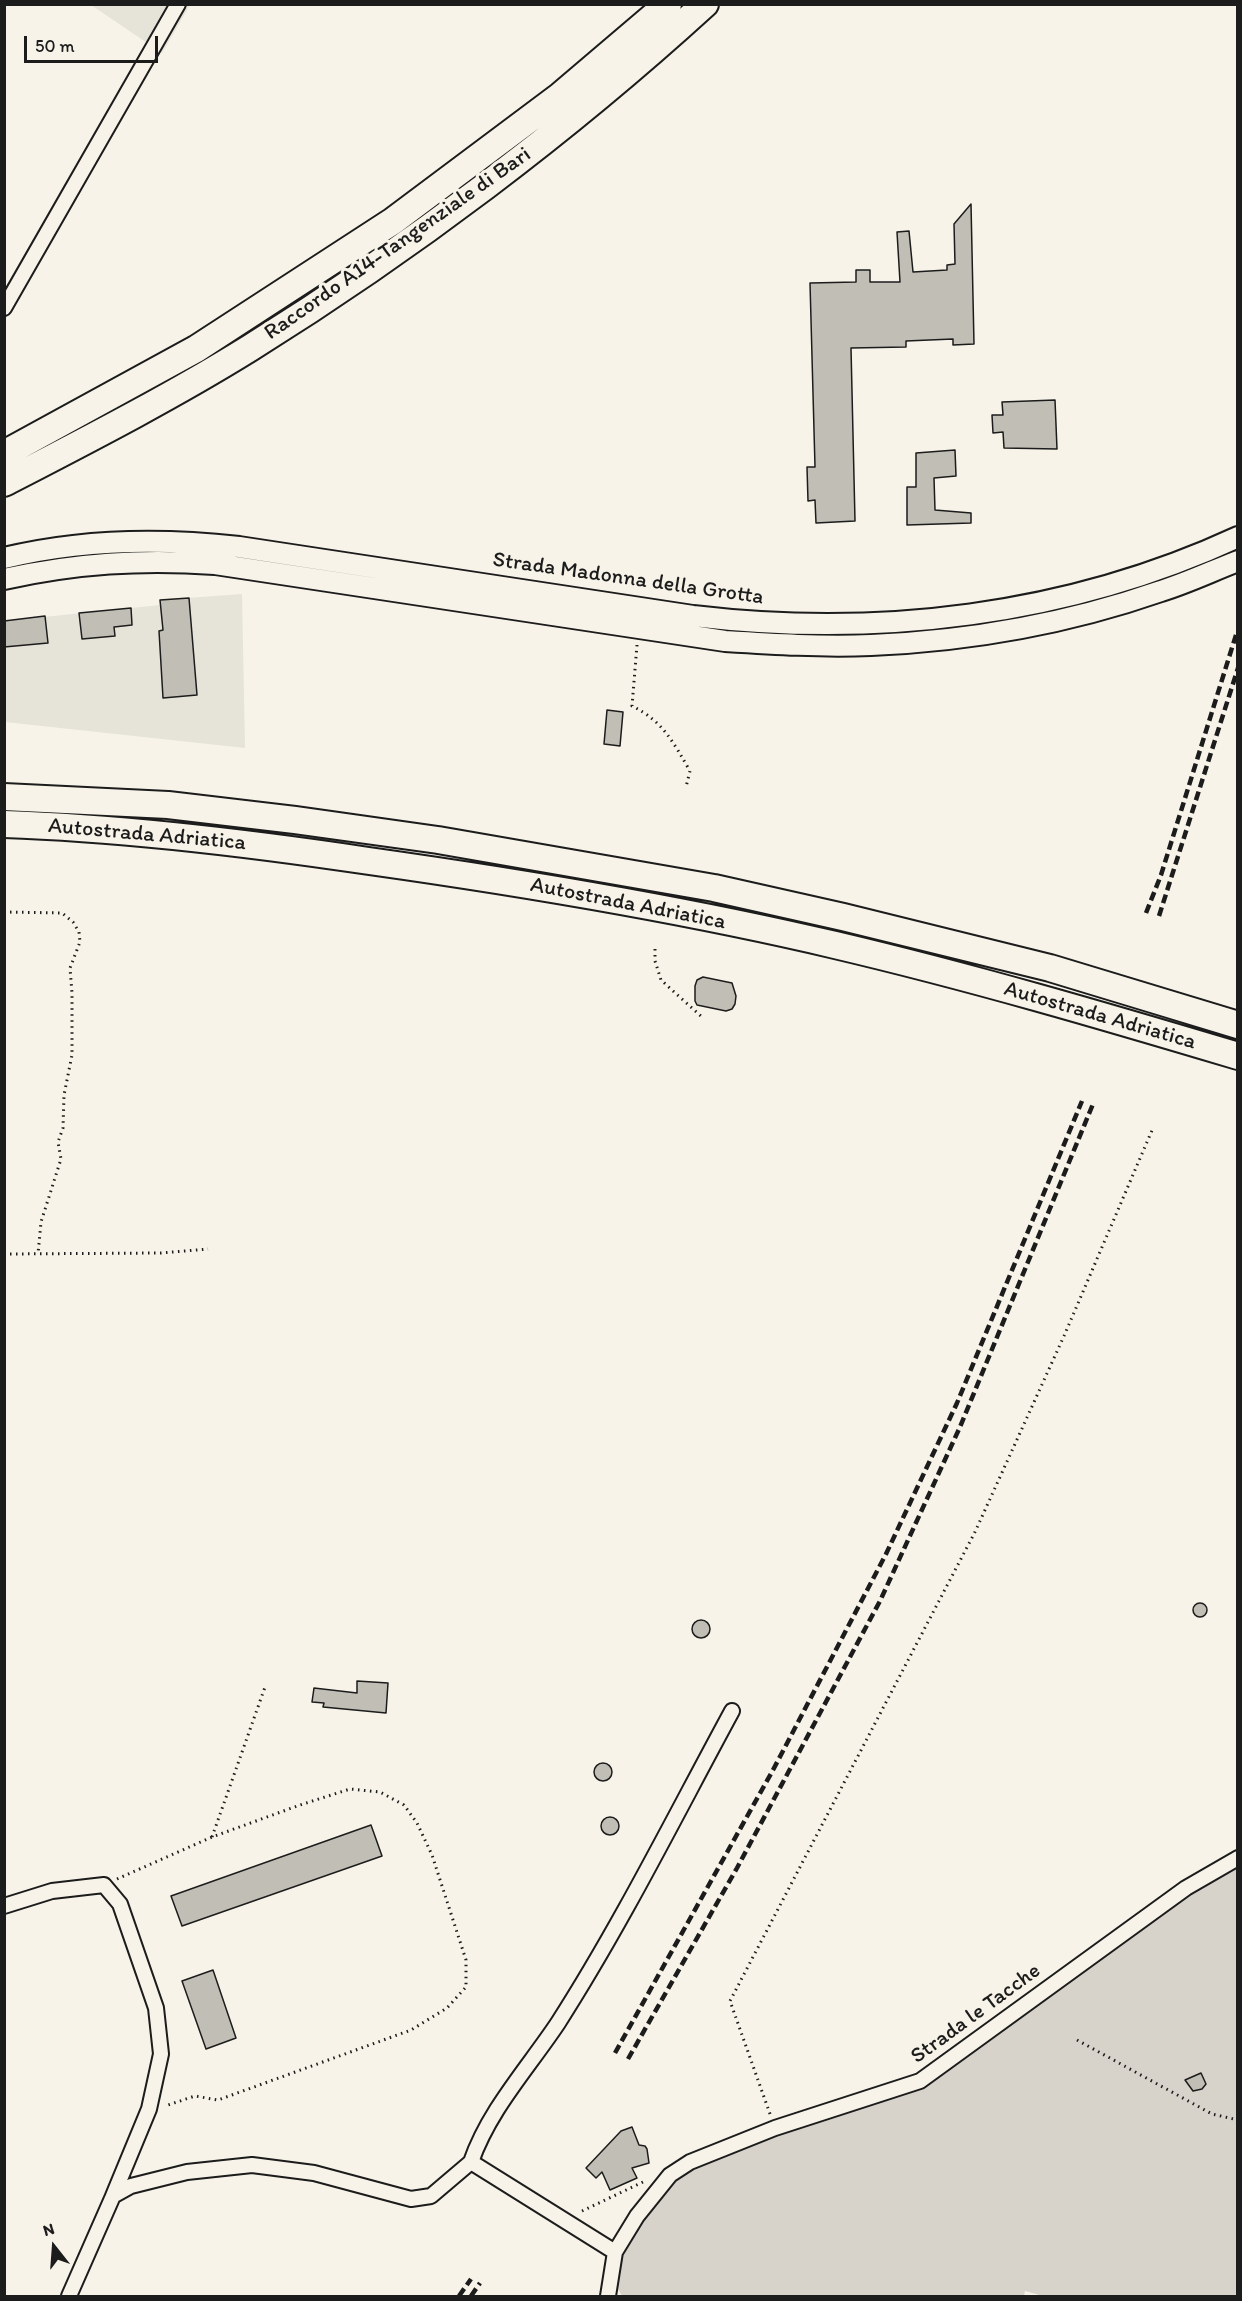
<!DOCTYPE html>
<html>
<head>
<meta charset="utf-8">
<style>
  body { margin:0 }
  #map { position:relative; width:1242px; height:2301px; overflow:hidden; background:#f7f3e8; font-family:Itim,sans-serif }
  canvas { display:block }
  .frame { position:absolute; inset:0; border:6px solid #1c1c1c; pointer-events:none }
  .north { position:absolute; left:24px; top:2217px; width:60px; height:60px; -webkit-text-stroke:4px #f7f3e8; paint-order:stroke; rotate:343deg; font-size:16px; font-weight:700; line-height:24px; text-align:center; color:#1c1c1c }
  .north::after { content:''; display:block; margin:auto; width:21px; height:27px; background:#1c1c1c; clip-path:polygon(50% 0,100% 100%,50% 72%,0 100%) }
  .scale { position:absolute; left:24px; top:36px; width:134px; height:27px; box-sizing:border-box; border:3px solid #1c1c1c; border-top:0; padding-left:8px; font-size:18px; line-height:21px; white-space:nowrap; color:#1c1c1c; -webkit-text-stroke:4px #f7f3e8; paint-order:stroke }
</style>
</head>
<body>
<div id="map">
<canvas width="1242" height="2301"></canvas>
<div class="frame"></div>
<div class="north">N</div>
<div class="scale">50 m</div>
</div>
<script>
const c = document.querySelector('canvas').getContext('2d');
c.lineJoin = 'round';
function fillPath(path, color) {
  c.fillStyle = color;
  c.fill(path, 'evenodd');
}
function stroke(path, color, width, dash) {
  c.strokeStyle = color;
  c.lineWidth = width;
  c.lineCap = dash ? 'butt' : 'round';
  c.setLineDash(dash || []);
  c.stroke(path);
}
function drawText(font, color, halo, rows, align = 'center') {
  c.font = font + ' Itim,sans-serif';
  c.lineWidth = 6;
  c.setLineDash([]);
  c.textBaseline = 'middle';
  c.strokeStyle = halo;
  c.fillStyle = color;
  for (const [text, x, y, turn = 0] of rows) {
    c.save();
    c.translate(x, y);
    c.rotate((+turn || 0) * Math.PI / 180);
    c.textAlign = isNaN(turn) ? turn : align;
    if (halo) c.strokeText(text, 0, 0);
    c.fillText(text, 0, 0);
    c.restore();
  }
}
const built = new Path2D(`
  M 91,5 L 190,5 L 162,53 Z
  M 242,594 L 245,748 L 5,722 L 5,621 L 160,605 L 160,600 Z`);
const green = new Path2D(`
  M 1237,1861 L 1237,2296 L 1043,2296 L 1025,2291 L 1024,2296 L 622,2296 L 610,2275 L 637,2216 L 690,2162 L 920,2081 L 1186,1888 Z`);
const building = new Path2D(`
  M 971,204 L 974,344 L 953,345 L 953,339 L 906,341 L 906,347 L 851,348 L 855,521 L 816,523 L 815,500 L 808,501 L 807,467 L 815,467 L 810,283 L 856,282 L 856,270 L 870,270 L 870,282 L 900,282 L 897,232 L 909,231 L 913,272 L 947,270 L 947,265 L 955,264 L 954,224 Z
  M 1055,400 L 1057,449 L 1004,448 L 1003,432 L 993,433 L 992,415 L 1003,415 L 1002,402 Z
  M 955,450 L 956,476 L 934,478 L 935,510 L 971,513 L 971,523 L 907,525 L 907,487 L 916,487 L 916,453 Z
  M 189,598 L 197,695 L 163,698 L 159,631 L 163,630 L 160,600 Z
  M 131,608 L 132,625 L 114,627 L 115,636 L 82,639 L 79,613 Z
  M 45,616 L 48,643 L 4,647 L 4,621 Z
  M 607,710 L 623,712 L 620,746 L 604,744 Z
  M 703,977 L 732,983 L 736,996 L 735,1004 L 732,1009 L 726,1011 L 697,1005 L 695,1001 L 695,986 L 697,980 Z
  M1193 1610a7 7 0 1 1 14 0a7 7 0 1 1-14 0Z
  M692 1629a9 9 0 1 1 18 0a9 9 0 1 1-18 0Z
  M 357,1681 L 388,1683 L 386,1713 L 323,1707 L 324,1703 L 312,1702 L 314,1688 L 357,1693 Z
  M594 1772a9 9 0 1 1 18 0a9 9 0 1 1-18 0Z
  M601 1826a9 9 0 1 1 18 0a9 9 0 1 1-18 0Z
  M 371,1825 L 382,1856 L 182,1926 L 171,1896 Z
  M 213,1970 L 236,2038 L 206,2049 L 182,1981 Z
  M 1201,2073 L 1206,2084 L 1202,2089 L 1193,2091 L 1185,2080 Z
  M 632,2127 L 639,2145 L 645,2146 L 647,2149 L 649,2163 L 632,2168 L 637,2178 L 610,2190 L 602,2172 L 596,2178 L 586,2168 L 621,2131 Z`);
const path = new Path2D(`
  M 637,645 L 632,706 C 663,721 673,742 690,771 L 686,787
  M 4,912 L 62,913 L 73,922 L 79,932 L 80,942 L 70,968 L 72,993 L 72,1055 L 64,1095 L 63,1128 L 58,1142 L 61,1159 L 41,1222 L 38,1254
  M 655,949 L 655,961 L 661,980 L 703,1018
  M 4,1254 L 161,1253 L 208,1249
  M 212,1837 L 265,1687
  M 117,1879 L 212,1837 L 300,1805 L 350,1789 L 380,1792 L 404,1805 L 417,1823 L 432,1855 L 466,1960 L 466,1987 L 447,2008 L 411,2030 L 218,2100 L 195,2096 L 165,2106
  M 1077,2040 L 1212,2114 L 1238,2120
  M 770,2114 L 730,2001 L 975,1532 L 1064,1336 L 1153,1128
  M 582,2211 L 643,2182`);
const minor = new Path2D(`
  M 4,308 L 178,4
  M 4,1906 L 52,1891 L 104,1885 L 120,1904 L 156,2008 L 161,2054 L 149,2109 L 113,2196
  M 615,2252 L 471,2162 C 489,2110 528,2068 558,2023 C 622,1923 675,1816 732,1711
  M 69,2296 L 113,2196 L 131,2186 L 187,2172 L 252,2165 L 314,2173 L 411,2199 L 431,2196 L 471,2162
  M 608,2296 L 615,2252 L 637,2216 L 670,2175 L 690,2162 L 775,2128 L 920,2081 L 1186,1888 L 1238,1858`);
const secondary = new Path2D(`
  M 4,558 C 82,539 160,538 239,547 L 693,616 C 878,638 1067,616 1238,537
  M 4,579 C 77,563 141,559 215,564 L 725,641 C 773,644 822,647 871,645 C 968,641 1069,623 1161,591 C 1187,583 1212,571 1238,561`);
const motorway = new Path2D(`
  M 4,454 L 196,349 L 393,221 L 560,96 L 668,4
  M 4,483 C 87,440 171,397 250,348 C 409,249 567,130 705,4
  M 4,797 L 168,805 L 295,820 L 438,840 L 714,888 L 843,917 L 1050,968 L 1238,1025
  M 4,824 C 126,828 248,843 369,861 C 525,883 682,909 835,945 C 971,977 1104,1016 1238,1056`);
const rail = new Path2D(`
  M 1146,913 L 1161,875 L 1236,635
  M 1159,916 L 1238,668
  M 615,2053 L 773,1770 L 886,1554 L 957,1403 L 1082,1101
  M 628,2059 L 737,1868 L 880,1601 L 960,1427 L 1093,1104
  M 459,2296 L 471,2279
  M 471,2296 L 480,2283`);
const streetNames = [
  ["Raccordo A14-Tangenziale di Bari",398,244,-35],
  ["Strada Madonna della Grotta",628,579,8],
  ["Autostrada Adriatica",147,835,5],
  ["Autostrada Adriatica",628,904,11],
  ["Autostrada Adriatica",1100,1016,16],
  ["Strada le Tacche",976,2014,-36]
];
fillPath(built, '#e6e3d9');
fillPath(green, '#d7d3cb');
fillPath(building, '#c0beb5');
stroke(building, '#1c1c1c', 1.5);
stroke(minor, '#1c1c1c', 18);
stroke(secondary, '#1c1c1c', 24);
stroke(motorway, '#1c1c1c', 30);
stroke(path, '#1c1c1c', 3, [1.5, 4.5]);
stroke(minor, '#f7f3e8', 14);
stroke(secondary, '#f7f3e8', 20);
stroke(motorway, '#f7f3e8', 26);
stroke(rail, '#1c1c1c', 4.5, [9, 4.5]);
drawText('22px', '#1c1c1c', '#f7f3e8', streetNames);
</script>
</body>
</html>
